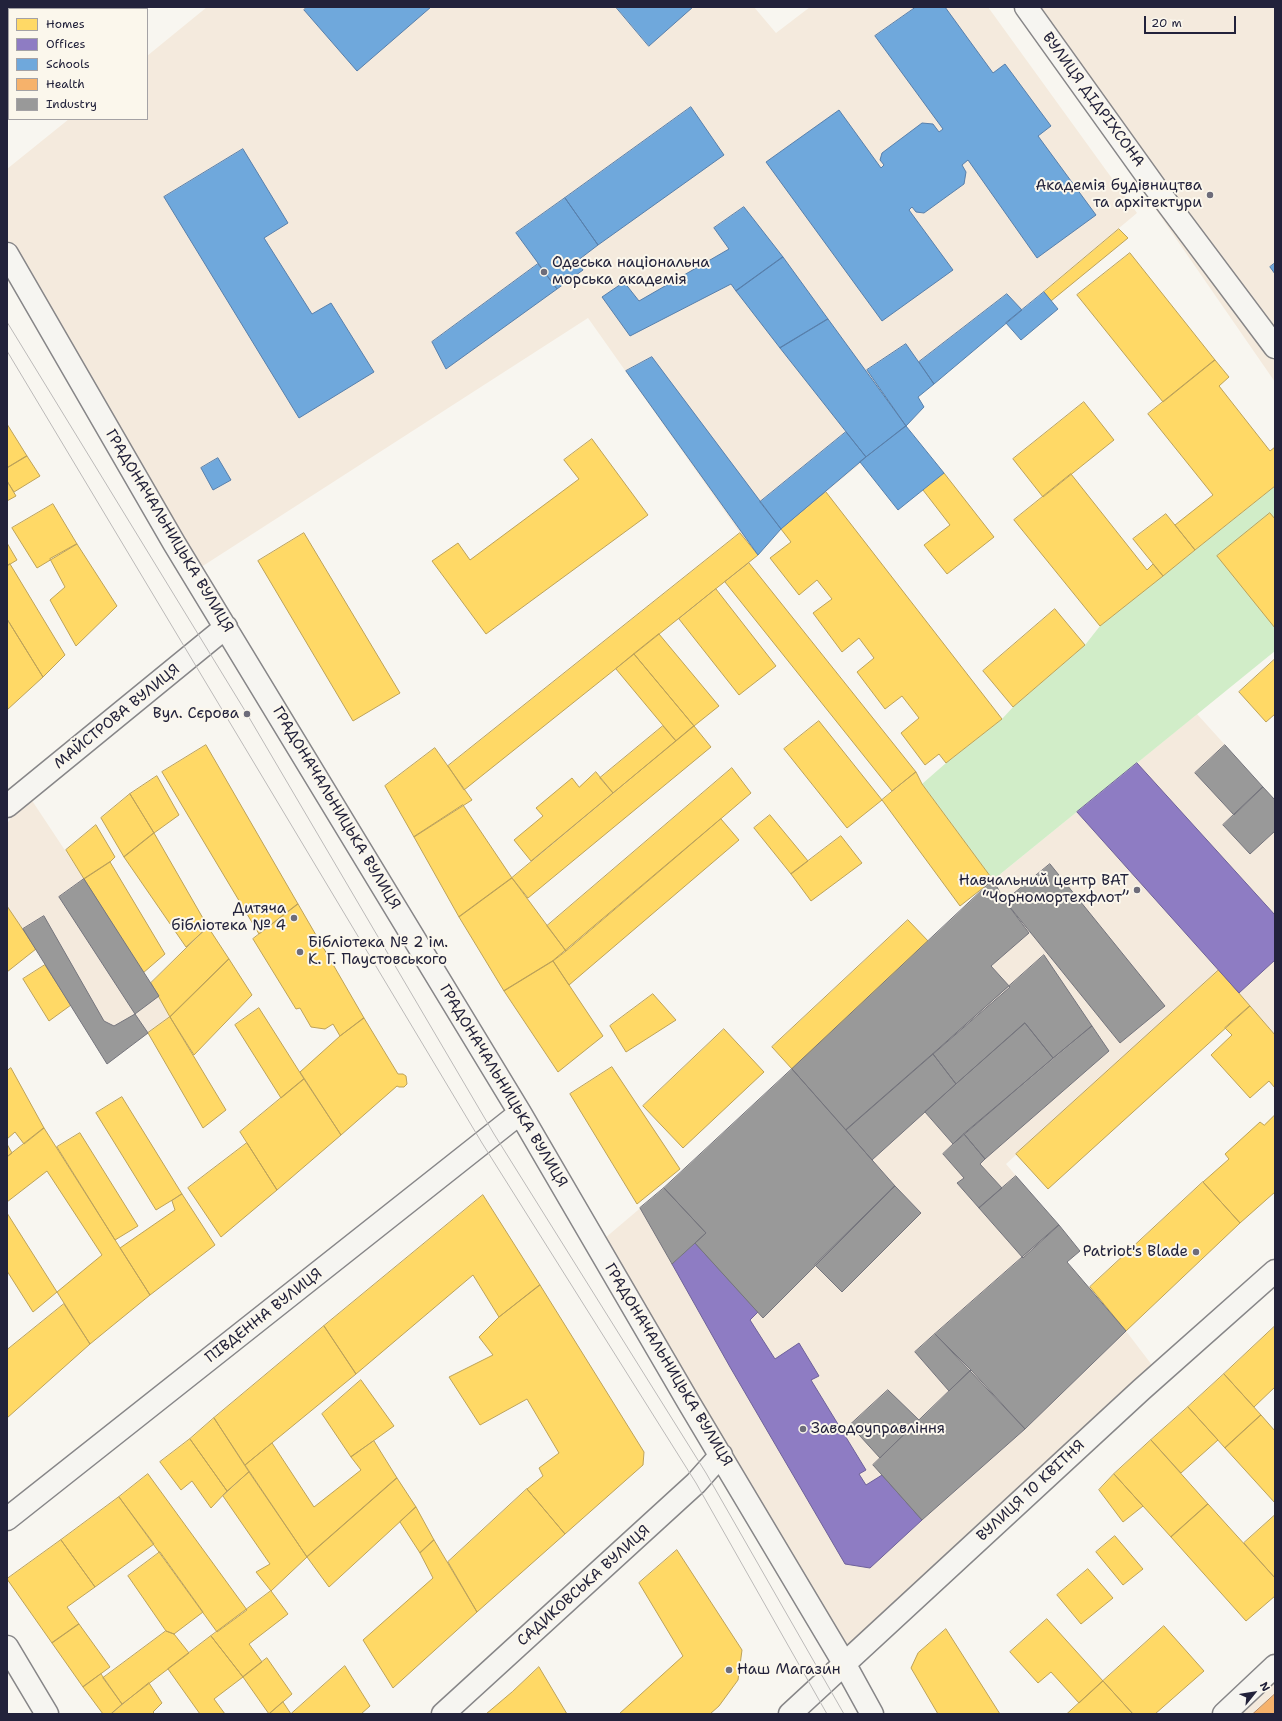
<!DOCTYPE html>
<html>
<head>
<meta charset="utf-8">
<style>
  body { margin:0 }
  #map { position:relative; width:1282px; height:1721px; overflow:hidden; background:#f8f6f0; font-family:"Shantell Sans",sans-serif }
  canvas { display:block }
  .frame { position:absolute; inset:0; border:8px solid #22223b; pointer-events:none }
  .legend { position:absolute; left:8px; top:8px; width:140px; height:112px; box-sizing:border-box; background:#fbf7ec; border:1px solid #a4a2a5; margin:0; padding:5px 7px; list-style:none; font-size:12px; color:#22223b }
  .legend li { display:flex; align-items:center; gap:8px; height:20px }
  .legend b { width:20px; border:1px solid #a4a2a5 }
  .north { position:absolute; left:1234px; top:1673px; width:40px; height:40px; -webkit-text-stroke:3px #fbf7ec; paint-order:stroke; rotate:60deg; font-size:11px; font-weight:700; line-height:16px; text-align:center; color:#22223b }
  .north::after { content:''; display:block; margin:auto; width:14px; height:18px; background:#22223b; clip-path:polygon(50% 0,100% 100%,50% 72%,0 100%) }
  .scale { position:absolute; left:1144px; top:16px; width:92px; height:18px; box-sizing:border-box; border:2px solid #22223b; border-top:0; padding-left:5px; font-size:12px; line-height:14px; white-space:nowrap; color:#22223b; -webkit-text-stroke:3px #fbf7ec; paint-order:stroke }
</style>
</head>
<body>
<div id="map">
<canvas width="1282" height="1721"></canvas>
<div class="frame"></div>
<ul class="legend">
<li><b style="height:11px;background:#ffd966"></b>Homes</li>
<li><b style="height:11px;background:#8e7cc3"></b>Offices</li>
<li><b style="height:11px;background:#6fa8dc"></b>Schools</li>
<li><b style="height:11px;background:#f6b26b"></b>Health</li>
<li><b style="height:11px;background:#999"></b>Industry</li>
</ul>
<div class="north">N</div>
<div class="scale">20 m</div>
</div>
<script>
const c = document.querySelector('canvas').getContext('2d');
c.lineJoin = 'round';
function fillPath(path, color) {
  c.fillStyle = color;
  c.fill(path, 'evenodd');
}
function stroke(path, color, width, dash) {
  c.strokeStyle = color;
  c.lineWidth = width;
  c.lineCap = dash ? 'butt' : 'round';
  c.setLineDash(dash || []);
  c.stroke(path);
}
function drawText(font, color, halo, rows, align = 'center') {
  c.font = font + ' "Shantell Sans",sans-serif';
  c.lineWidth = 4;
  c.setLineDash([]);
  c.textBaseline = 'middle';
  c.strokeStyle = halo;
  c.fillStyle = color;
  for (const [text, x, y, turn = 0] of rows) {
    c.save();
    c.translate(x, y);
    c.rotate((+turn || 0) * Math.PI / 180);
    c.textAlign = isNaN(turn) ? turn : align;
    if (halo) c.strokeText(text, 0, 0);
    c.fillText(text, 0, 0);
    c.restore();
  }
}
const built = new Path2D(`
  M 207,7 L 754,7 L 776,33 L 810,7 L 988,7 L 1137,213 L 918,397 L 924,407 L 906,426 L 781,529 L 758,555 L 740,533 L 588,318 L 195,571 L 7,251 L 7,169 L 69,119 L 147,119 L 147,56 Z
  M 1016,7 L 1275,7 L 1275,382 Z
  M 1197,714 L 1275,800 L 1275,1035 L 1219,971 L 1006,1164 L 1080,1251 L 1067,1262 L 1126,1331 L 1158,1373 L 844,1663 L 598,1244 L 664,1188 L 929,942 L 993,880 Z
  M 27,793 L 84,879 L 159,996 L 170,1017 L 107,1064 L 36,949 L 7,906 L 7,824 Z
  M 1275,1679 L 1275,1714 L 1236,1714 Z`);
const green = new Path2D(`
  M 1275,486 L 1275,651 L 993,880 L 922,784 L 946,763 L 1002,719 L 1013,707 L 1085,645 L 1100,626 Z`);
const homes = new Path2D(`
  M 71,7 L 85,7 L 83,9 L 72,9 Z
  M 1119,229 L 1128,238 L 1051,301 L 1044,292 Z
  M 1130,253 L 1215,360 L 1163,402 L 1077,295 Z
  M 1215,360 L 1229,377 L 1219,386 L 1270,451 L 1275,447 L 1275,486 L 1195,550 L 1175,525 L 1213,495 L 1148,414 Z
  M 1084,402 L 1114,440 L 1043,497 L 1013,459 Z
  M 7,424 L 27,456 L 7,468 Z
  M 592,439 L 648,515 L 486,634 L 432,561 L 458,543 L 470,560 L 579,479 L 564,460 Z
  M 27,456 L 40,476 L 14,492 L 7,481 L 7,468 Z
  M 944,473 L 994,537 L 947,574 L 924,545 L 950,525 L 923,490 Z
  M 1071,474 L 1147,570 L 1153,564 L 1163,576 L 1100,626 L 1014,520 Z
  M 7,481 L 16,496 L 7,501 Z
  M 826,492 L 1002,719 L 946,763 L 939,754 L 925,765 L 901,733 L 919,718 L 902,696 L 885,709 L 857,672 L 874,658 L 859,638 L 842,652 L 813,613 L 832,599 L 817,580 L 799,595 L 770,558 L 791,542 L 781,529 Z
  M 53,504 L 77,544 L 37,568 L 12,528 Z
  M 1270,513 L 1275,519 L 1275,628 L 1217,556 Z
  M 1166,514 L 1195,550 L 1163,576 L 1133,539 Z
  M 304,533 L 400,693 L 353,721 L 258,561 Z
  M 740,533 L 758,555 L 464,790 L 448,766 Z
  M 7,543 L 17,560 L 7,566 Z
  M 77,544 L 117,606 L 76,646 L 50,600 L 65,587 L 50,559 Z
  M 749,563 L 916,772 L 892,791 L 725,582 Z
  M 10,564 L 65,655 L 43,677 L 7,619 L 7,566 Z
  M 716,589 L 776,666 L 739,695 L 679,619 Z
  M 1055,609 L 1085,645 L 1013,707 L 983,671 Z
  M 7,619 L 43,677 L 7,710 Z
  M 659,634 L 719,706 L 694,726 L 634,654 Z
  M 634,654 L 694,726 L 676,741 L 616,669 Z
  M 1275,659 L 1275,714 L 1266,722 L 1239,692 Z
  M 819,721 L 882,800 L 847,828 L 784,749 Z
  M 663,726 L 676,741 L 613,793 L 600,778 Z
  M 694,726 L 711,747 L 528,898 L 512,878 Z
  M 206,745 L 298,904 L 259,934 L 162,772 Z
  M 435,748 L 472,800 L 414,837 L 385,786 Z
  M 732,768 L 751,793 L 566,951 L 547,926 Z
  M 596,772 L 613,793 L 531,861 L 514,840 L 543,816 L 536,808 L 572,778 L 579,787 Z
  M 916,772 L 922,784 L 993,880 L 960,906 L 882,800 Z
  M 157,776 L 179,815 L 154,833 L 130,794 Z
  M 130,794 L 154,833 L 124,857 L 101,818 Z
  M 463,805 L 512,878 L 459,917 L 414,837 Z
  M 770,815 L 808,861 L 791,874 L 754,828 Z
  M 721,819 L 739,840 L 569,985 L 553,961 Z
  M 96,825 L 115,857 L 110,862 L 84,879 L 66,850 Z
  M 154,833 L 208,927 L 186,947 L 124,857 Z
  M 841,836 L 862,863 L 811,901 L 791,874 Z
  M 110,862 L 165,954 L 143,973 L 84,879 Z
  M 512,878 L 566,951 L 553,961 L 504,991 L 459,917 Z
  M 298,904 L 364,1018 L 340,1036 L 333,1024 L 325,1029 L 311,1027 L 300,1008 L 296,1009 L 253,939 Z
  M 7,906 L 36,949 L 7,972 Z
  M 908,920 L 929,942 L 792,1069 L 772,1047 Z
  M 208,927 L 229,959 L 170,1017 L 151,983 Z
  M 229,959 L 252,995 L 194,1055 L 170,1017 Z
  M 553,961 L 603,1036 L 558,1072 L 504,991 Z
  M 45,965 L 71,1005 L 49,1021 L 23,979 Z
  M 1219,970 L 1250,1006 L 1048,1189 L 1016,1154 Z
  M 653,994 L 676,1020 L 626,1052 L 610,1026 Z
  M 1250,1006 L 1275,1035 L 1275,1088 L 1269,1081 L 1250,1098 L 1211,1055 L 1232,1035 L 1225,1028 Z
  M 259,1008 L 304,1079 L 281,1098 L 235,1025 Z
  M 170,1017 L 226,1110 L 203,1128 L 148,1033 Z
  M 364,1018 L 398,1074 L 403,1074 L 406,1076 L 407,1084 L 404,1087 L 399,1087 L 397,1086 L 341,1135 L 300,1072 L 340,1036 Z
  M 724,1029 L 764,1072 L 683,1148 L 643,1106 Z
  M 612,1067 L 680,1169 L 637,1204 L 570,1094 Z
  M 11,1068 L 44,1128 L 24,1144 L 15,1132 L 7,1139 L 7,1071 Z
  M 304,1079 L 341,1135 L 277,1190 L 240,1132 Z
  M 122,1097 L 182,1194 L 156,1210 L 96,1113 Z
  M 1275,1115 L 1275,1192 L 1240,1223 L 1203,1182 L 1229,1159 L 1225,1154 L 1260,1122 L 1264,1125 Z
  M 44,1128 L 150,1295 L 90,1344 L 57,1292 L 102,1255 L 47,1171 L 7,1202 L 7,1157 Z
  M 80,1133 L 138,1226 L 115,1240 L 57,1147 Z
  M 247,1143 L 277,1190 L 221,1237 L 188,1188 Z
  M 7,1144 L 12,1153 L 7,1157 Z
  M 1203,1182 L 1240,1223 L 1126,1331 L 1090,1287 Z
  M 182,1194 L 215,1245 L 150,1295 L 120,1248 L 175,1210 L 172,1201 Z
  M 483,1195 L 540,1285 L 499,1317 L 473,1275 L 356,1374 L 324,1326 Z
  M 7,1213 L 57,1292 L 33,1312 L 7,1271 Z
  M 540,1285 L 644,1452 L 643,1465 L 565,1534 L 527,1489 L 543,1476 L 539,1468 L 559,1453 L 527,1399 L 480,1425 L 449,1377 L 493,1355 L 479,1337 L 499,1317 Z
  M 64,1304 L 90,1344 L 7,1418 L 7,1350 Z
  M 324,1326 L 356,1374 L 245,1465 L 214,1418 Z
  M 1275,1326 L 1275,1387 L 1254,1407 L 1224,1374 Z
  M 1224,1374 L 1261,1415 L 1225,1448 L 1188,1407 Z
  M 361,1380 L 394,1426 L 351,1457 L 322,1414 Z
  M 1188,1407 L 1218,1440 L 1181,1473 L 1151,1440 Z
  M 1261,1415 L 1275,1431 L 1275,1503 L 1225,1448 Z
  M 214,1418 L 249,1472 L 227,1491 L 190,1439 Z
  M 190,1439 L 227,1491 L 211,1508 L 192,1481 L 181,1490 L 160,1462 Z
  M 1151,1440 L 1208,1504 L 1171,1537 L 1114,1474 Z
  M 374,1441 L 397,1478 L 307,1557 L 245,1465 L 272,1443 L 314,1507 L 361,1470 L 351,1457 Z
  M 249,1472 L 307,1557 L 271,1591 L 256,1572 L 270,1564 L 223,1496 Z
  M 148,1474 L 247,1610 L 217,1632 L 119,1497 Z
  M 1114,1474 L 1143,1506 L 1123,1522 L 1099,1490 Z
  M 397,1478 L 416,1507 L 329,1587 L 307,1557 Z
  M 527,1489 L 565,1534 L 477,1612 L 448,1562 Z
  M 119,1497 L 154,1544 L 95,1587 L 61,1540 Z
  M 1208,1504 L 1275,1578 L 1275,1596 L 1246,1621 L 1171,1537 Z
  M 416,1507 L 434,1540 L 420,1553 L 400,1522 Z
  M 1275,1515 L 1275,1578 L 1244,1543 Z
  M 1115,1536 L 1143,1569 L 1123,1585 L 1096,1552 Z
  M 61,1540 L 95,1587 L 67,1607 L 79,1624 L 52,1643 L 7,1579 Z
  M 434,1540 L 477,1612 L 393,1688 L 363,1640 L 433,1578 L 420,1553 Z
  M 677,1550 L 742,1650 L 738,1680 L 719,1706 L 710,1714 L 619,1714 L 683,1656 L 639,1583 Z
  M 160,1552 L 203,1612 L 174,1634 L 166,1631 L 128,1576 Z
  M 1088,1569 L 1113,1598 L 1081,1624 L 1057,1595 Z
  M 271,1591 L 288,1614 L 249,1644 L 262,1662 L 243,1677 L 211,1636 Z
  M 1047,1619 L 1103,1681 L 1079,1703 L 1051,1672 L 1038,1683 L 1010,1652 Z
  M 79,1624 L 110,1667 L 83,1687 L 52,1643 Z
  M 1164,1626 L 1204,1671 L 1155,1714 L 1133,1714 L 1103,1681 Z
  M 946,1629 L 1000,1714 L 938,1714 L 911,1668 L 918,1653 Z
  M 166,1631 L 174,1634 L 189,1653 L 122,1704 L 103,1678 Z
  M 211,1636 L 243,1677 L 214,1699 L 225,1714 L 200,1714 L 168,1669 Z
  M 267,1658 L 292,1694 L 269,1714 L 243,1677 Z
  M 345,1666 L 370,1706 L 361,1714 L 291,1714 Z
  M 539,1667 L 567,1714 L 486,1714 L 512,1692 Z
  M 101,1674 L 122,1704 L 111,1714 L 103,1714 L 83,1687 Z
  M 1103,1681 L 1133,1714 L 1067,1714 Z
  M 149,1683 L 162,1703 L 153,1712 L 155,1714 L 111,1714 Z
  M 283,1702 L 291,1714 L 269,1714 Z`);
const offices = new Path2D(`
  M 1137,763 L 1275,915 L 1275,960 L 1239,993 L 1077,812 Z
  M 695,1243 L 758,1312 L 750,1320 L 775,1359 L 799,1343 L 819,1376 L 811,1380 L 866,1470 L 859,1474 L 866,1485 L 882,1475 L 922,1520 L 870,1568 L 845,1564 L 730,1367 L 672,1264 Z`);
const schools = new Path2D(`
  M 307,7 L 431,7 L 357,71 L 304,10 Z
  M 616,7 L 693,7 L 649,46 Z
  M 916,7 L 945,7 L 993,73 L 1005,64 L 1051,126 L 1038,136 L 1096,215 L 1037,258 L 968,160 L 962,165 L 966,172 L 964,184 L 924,213 L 916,212 L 912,207 L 909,210 L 953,270 L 882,321 L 766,162 L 839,110 L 881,168 L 884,165 L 880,160 L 882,153 L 922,123 L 933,124 L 939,132 L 943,129 L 875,36 Z
  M 691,107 L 724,155 L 598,245 L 565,198 Z
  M 243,149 L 288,223 L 264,238 L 312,314 L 331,303 L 374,372 L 299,418 L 164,197 Z
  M 565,198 L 598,245 L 577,261 L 583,270 L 557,289 L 516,233 Z
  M 744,207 L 783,257 L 736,291 L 731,284 L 630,336 L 602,297 L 624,282 L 639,301 L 729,249 L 714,228 Z
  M 783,257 L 828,319 L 780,348 L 736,291 Z
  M 1275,263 L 1275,274 L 1270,267 Z
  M 538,264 L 557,289 L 446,369 L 432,342 Z
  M 1044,292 L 1058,309 L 1021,340 L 1006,323 Z
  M 1007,294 L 1022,310 L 934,384 L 919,362 Z
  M 828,319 L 906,426 L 866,457 L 780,348 Z
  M 906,344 L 934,384 L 918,397 L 924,407 L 906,426 L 867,370 Z
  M 652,357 L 781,529 L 758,555 L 626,371 Z
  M 906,426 L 944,473 L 898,510 L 860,462 Z
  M 846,432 L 866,457 L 781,529 L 760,502 Z
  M 218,458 L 231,480 L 213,490 L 201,468 Z`);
const health = new Path2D(`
  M 1275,1694 L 1275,1714 L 1253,1714 Z`);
const industry = new Path2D(`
  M 1225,745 L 1263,787 L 1234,815 L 1195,773 Z
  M 1263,787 L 1275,800 L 1275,831 L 1250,854 L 1223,825 Z
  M 1050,864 L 1165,1006 L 1120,1043 L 1005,901 Z
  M 84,879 L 159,996 L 135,1014 L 59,897 Z
  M 993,880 L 1005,901 L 1029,933 L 991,966 L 1010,987 L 846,1130 L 792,1069 Z
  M 44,916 L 104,1021 L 114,1026 L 135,1014 L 148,1033 L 107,1064 L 23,929 Z
  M 1044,955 L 1092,1026 L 1053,1058 L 1025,1023 L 956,1084 L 933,1054 Z
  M 1025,1023 L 1053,1058 L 953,1144 L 925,1112 Z
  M 1092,1026 L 1109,1051 L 985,1159 L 964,1134 Z
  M 933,1054 L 956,1084 L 872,1160 L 846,1130 Z
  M 792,1069 L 895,1186 L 763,1318 L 695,1243 L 706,1233 L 664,1188 Z
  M 964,1134 L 985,1159 L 980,1164 L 1002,1188 L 979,1208 L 957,1183 L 964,1178 L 943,1154 Z
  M 1016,1176 L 1059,1225 L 1023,1258 L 979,1208 Z
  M 895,1186 L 921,1213 L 842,1292 L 815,1265 Z
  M 664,1188 L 706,1233 L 672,1264 L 640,1208 Z
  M 1059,1225 L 1080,1251 L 1067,1262 L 1126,1331 L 1025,1429 L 935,1334 Z
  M 935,1334 L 971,1370 L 949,1391 L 915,1352 Z
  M 971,1370 L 1025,1429 L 922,1520 L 873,1465 Z
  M 888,1390 L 919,1420 L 880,1458 L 850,1425 Z`);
const minor = new Path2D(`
  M 1026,7 L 1155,187 L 1275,347
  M 7,254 L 174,543 L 520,1113 L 689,1403 L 844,1663 L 872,1714
  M 7,806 L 226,627
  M 7,1519 L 520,1113
  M 7,1647 L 47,1714
  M 443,1714 L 696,1483 L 721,1455
  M 790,1714 L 1141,1390 L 1275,1271
  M 1224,1714 L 1275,1666`);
const tram = new Path2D(`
  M 7,322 L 247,714 L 494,1134 L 706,1473 L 844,1714
  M 7,351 L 482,1143 L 696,1483 L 827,1714`);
const markers = [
  [1210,195,4,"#6d6c7a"],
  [544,272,4,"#6d6c7a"],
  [247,714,4,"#6d6c7a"],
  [1137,890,4,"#6d6c7a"],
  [294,918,4,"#6d6c7a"],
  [300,952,4,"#6d6c7a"],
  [1196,1252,4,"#6d6c7a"],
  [803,1429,4,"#6d6c7a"],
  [729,1670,4,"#6d6c7a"]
];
const streetNames = [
  ["ВУЛИЦЯ ДІДРІХСОНА",1093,100,54],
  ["ГРАДОНАЧАЛЬНИЦЬКА ВУЛИЦЯ",169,531,59],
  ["МАЙСТРОВА ВУЛИЦЯ",117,717,-39],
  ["ГРАДОНАЧАЛЬНИЦЬКА ВУЛИЦЯ",336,808,59],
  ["ГРАДОНАЧАЛЬНИЦЬКА ВУЛИЦЯ",503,1086,59],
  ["ПІВДЕННА ВУЛИЦЯ",264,1316,-38],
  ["ГРАДОНАЧАЛЬНИЦЬКА ВУЛИЦЯ",668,1365,59],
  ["ВУЛИЦЯ 10 КВІТНЯ",1031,1491,-43],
  ["САДИКОВСЬКА ВУЛИЦЯ",584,1586,-42]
];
const poiNames = [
  ["Академія будівництва",1202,186],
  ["та архітектури",1202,203],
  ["Одеська національна",552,263,"left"],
  ["морська академія",552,280,"left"],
  ["Вул. Сєрова",239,714],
  ["Навчальний центр ВАТ",1129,881],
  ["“Чорномортехфлот”",1129,898],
  ["Дитяча",286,909],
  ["бібліотека № 4",286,926],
  ["Бібліотека № 2 ім.",308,943,"left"],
  ["К. Г. Паустовського",308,960,"left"],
  ["Patriot's Blade",1188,1252],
  ["Заводоуправління",811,1429,"left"],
  ["Наш Магазин",737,1670,"left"]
];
fillPath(built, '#f4eadd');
fillPath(green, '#d1edc8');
fillPath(homes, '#ffd966');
stroke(homes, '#bda259', 1);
fillPath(offices, '#8e7cc3');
stroke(offices, '#6e619a', 1);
fillPath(schools, '#6fa8dc');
stroke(schools, '#5880ac', 1);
fillPath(health, '#f6b26b');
stroke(health, '#b6875d', 1);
fillPath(industry, '#999');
stroke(industry, '#75757d', 1);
stroke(minor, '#878688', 25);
stroke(minor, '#f6f5f1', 22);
stroke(tram, '#bcbab9', 1);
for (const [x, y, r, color] of markers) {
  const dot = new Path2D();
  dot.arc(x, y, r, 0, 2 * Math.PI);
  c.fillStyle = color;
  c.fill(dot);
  stroke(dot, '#fbf7ec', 1.5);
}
drawText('15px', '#22223b', '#fbf7ec', streetNames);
drawText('15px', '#22223b', '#fbf7ec', poiNames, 'right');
</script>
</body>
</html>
